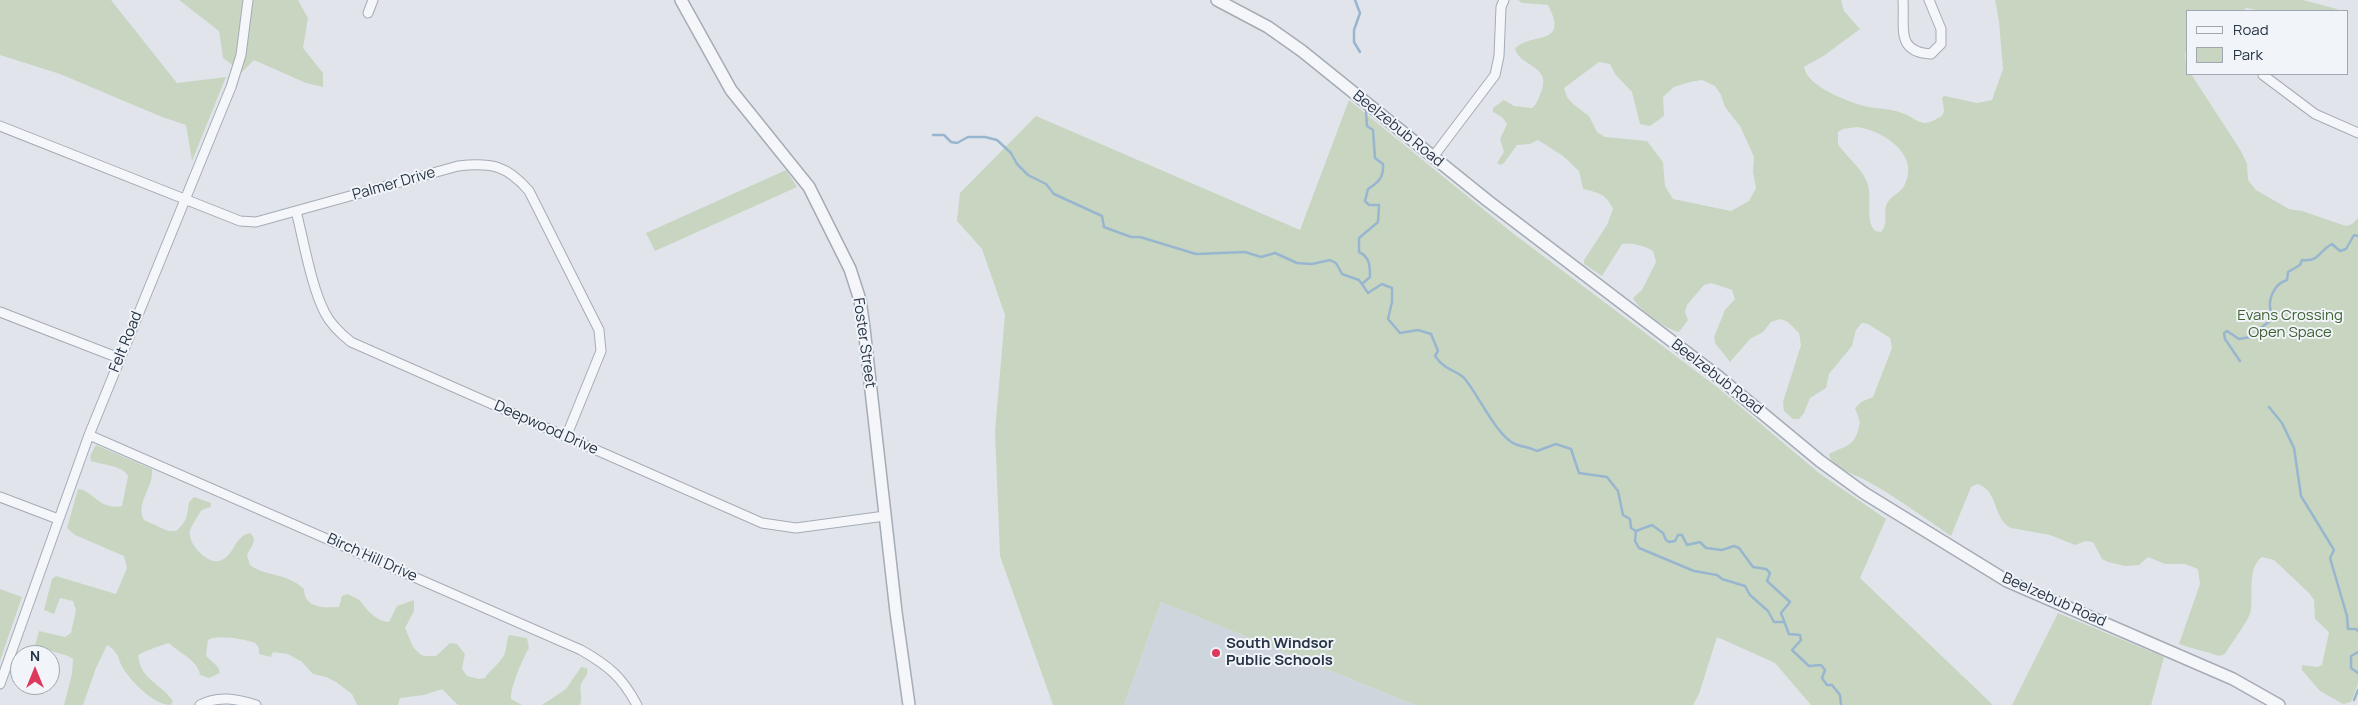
<!DOCTYPE html>
<html>
<head>
<meta charset="utf-8">
<style>
  body { margin:0 }
  #map { position:relative; width:2358px; height:705px; overflow:hidden; background:#e1e5eb; font-family:Manrope,sans-serif }
  canvas { display:block }
  .legend { position:absolute; left:2186px; top:10px; width:162px; height:65px; box-sizing:border-box; background:#f1f4f8; border:1px solid #a0a7b0; margin:0; padding:6px 9px; list-style:none; font-size:15px; color:#273445 }
  .legend li { display:flex; align-items:center; gap:10px; height:25px }
  .legend b { width:25px; border:1px solid #a0a7b0 }
  .north { position:absolute; left:10px; top:645px; width:50px; height:50px; box-sizing:border-box; background:#f1f4f8; border:1px solid #a0a7b0; border-radius:50%; rotate:0deg; font-size:14px; font-weight:700; line-height:20px; text-align:center; color:#273445 }
  .north::after { content:''; display:block; margin:auto; width:18px; height:22px; background:#dd395c; clip-path:polygon(50% 0,100% 100%,50% 72%,0 100%) }
</style>
</head>
<body>
<div id="map">
<canvas width="2358" height="705"></canvas>
<ul class="legend">
<li><b style="height:6px;background:#f4f6f9"></b>Road</li>
<li><b style="height:14px;background:#c8d6c1"></b>Park</li>
</ul>
<div class="north">N</div>
</div>
<script>
const c = document.querySelector('canvas').getContext('2d');
c.lineJoin = 'round';
function fillPath(path, color) {
  c.fillStyle = color;
  c.fill(path, 'evenodd');
}
function stroke(path, color, width, dash) {
  c.strokeStyle = color;
  c.lineWidth = width;
  c.lineCap = dash ? 'butt' : 'round';
  c.setLineDash(dash || []);
  c.stroke(path);
}
function drawText(font, color, halo, rows, align = 'center') {
  c.font = font + ' Manrope,sans-serif';
  c.lineWidth = 4;
  c.setLineDash([]);
  c.textBaseline = 'middle';
  c.strokeStyle = halo;
  c.fillStyle = color;
  for (const [text, x, y, turn = 0] of rows) {
    c.save();
    c.translate(x, y);
    c.rotate((+turn || 0) * Math.PI / 180);
    c.textAlign = isNaN(turn) ? turn : align;
    if (halo) c.strokeText(text, 0, 0);
    c.fillText(text, 0, 0);
    c.restore();
  }
}
const built = new Path2D(`
  M 1161,602 L 1415,705 L 1124,705 Z`);
const green = new Path2D(`
  M 0,0 L 111,0 L 177,83 L 226,77 L 192,161 L 186,125 L 162,117 L 60,74 L 0,55 Z
  M 179,0 L 298,0 L 308,18 L 303,48 L 323,73 L 323,87 L 306,83 L 254,60 L 242,72 L 223,58 L 219,31 Z
  M 1518,0 L 1841,0 L 1844,11 L 1860,29 L 1825,55 L 1804,67 C 1807,86 1846,101 1864,106 C 1876,109 1890,108 1902,113 C 1910,115 1916,122 1924,123 C 1931,123 1936,119 1942,116 L 1944,111 L 1942,97 L 1945,96 L 1977,103 L 1992,100 L 2003,69 L 1999,22 L 1995,0 L 2303,0 L 2337,9 L 2338,11 L 2260,11 L 2247,8 L 2241,11 L 2187,11 L 2187,50 L 2185,54 L 2187,74 L 2191,74 L 2241,151 L 2247,164 L 2248,180 L 2256,190 L 2289,209 L 2302,211 L 2346,226 L 2352,224 L 2358,218 L 2358,684 L 2351,702 L 2343,704 L 2320,691 L 2302,670 L 2302,665 L 2317,667 L 2322,665 L 2329,632 L 2315,619 L 2314,600 L 2309,593 L 2274,560 L 2262,557 C 2247,568 2253,594 2251,610 C 2249,621 2231,643 2225,654 L 2219,656 C 2206,651 2192,649 2179,644 L 2200,584 L 2198,569 L 2185,564 L 2165,564 L 2148,557 L 2139,565 L 2125,566 L 2108,562 L 2102,559 L 2093,542 L 2086,541 L 2075,545 L 2050,535 L 2011,528 C 1992,518 1999,490 1977,484 L 1971,487 L 1951,536 C 1923,517 1895,496 1865,480 C 1854,474 1830,467 1829,454 C 1848,444 1855,448 1860,422 L 1855,408 L 1861,402 L 1873,397 L 1892,348 L 1890,338 L 1868,324 L 1862,323 L 1856,330 L 1852,346 L 1829,374 L 1826,388 L 1810,398 L 1804,413 L 1799,419 L 1793,419 L 1784,411 L 1783,402 L 1801,345 L 1799,333 L 1788,322 L 1780,319 L 1771,322 L 1763,332 L 1750,339 L 1730,362 L 1715,343 L 1714,337 L 1725,310 L 1735,299 L 1732,290 L 1711,283 L 1704,285 L 1687,305 L 1685,312 L 1688,320 L 1679,332 C 1667,330 1638,309 1633,298 L 1642,290 L 1656,262 L 1653,251 C 1645,246 1631,242 1622,244 L 1602,276 L 1584,264 L 1584,260 L 1607,225 L 1613,209 C 1607,194 1596,192 1583,189 L 1579,171 L 1563,156 L 1538,140 L 1530,144 L 1517,145 L 1504,163 L 1501,165 L 1497,163 L 1504,152 L 1500,139 L 1507,124 L 1502,117 L 1493,112 L 1493,108 L 1504,100 L 1514,106 L 1532,108 C 1537,104 1537,101 1540,95 C 1554,65 1521,68 1515,49 C 1530,31 1570,48 1548,5 L 1522,3 ZM 1599,62 L 1610,64 L 1615,74 L 1632,92 L 1640,124 L 1650,126 L 1664,116 L 1663,97 L 1674,87 L 1690,82 L 1702,80 L 1715,86 L 1721,95 L 1725,107 L 1740,126 L 1754,157 L 1753,172 L 1756,188 L 1749,201 L 1731,211 L 1673,199 L 1665,186 L 1663,162 L 1647,141 L 1605,137 L 1597,132 L 1589,116 L 1573,104 L 1567,97 L 1564,88 ZM 1857,127 C 1884,131 1921,155 1904,186 C 1900,194 1889,196 1886,206 C 1884,215 1888,224 1881,232 L 1875,231 C 1865,220 1872,199 1868,185 C 1863,168 1847,158 1838,144 L 1838,132 L 1843,129 Z
  M 1349,100 L 1510,231 L 1717,387 L 1819,473 L 1886,519 L 1860,578 L 1993,705 L 1811,705 L 1775,663 L 1717,637 L 1699,694 L 1693,705 L 1415,705 L 1161,602 L 1124,705 L 1053,705 L 1000,556 L 995,431 L 1005,315 L 982,249 L 957,221 L 960,193 L 1036,116 L 1300,230 Z
  M 786,170 L 797,187 L 655,251 L 646,233 Z
  M 96,445 L 152,469 C 154,488 135,502 144,520 L 168,531 L 176,531 C 188,520 187,516 189,502 L 194,497 L 211,503 L 211,506 C 208,509 204,508 201,511 C 200,512 190,529 190,531 C 187,543 207,564 219,561 C 235,556 234,536 250,533 C 259,540 250,548 247,555 L 250,565 C 266,577 286,572 304,589 C 304,608 324,608 339,607 L 342,596 L 347,594 C 351,596 358,598 361,602 C 368,611 376,621 389,622 L 397,606 L 414,600 L 414,611 L 405,628 L 413,647 L 420,654 L 424,656 L 436,656 L 450,643 L 457,644 L 465,654 L 462,669 L 467,676 L 479,679 L 485,678 C 490,669 499,665 504,655 C 507,648 506,641 509,635 L 527,638 L 529,648 C 523,658 510,688 511,699 L 522,705 L 458,705 L 442,689 L 424,695 L 400,698 L 398,705 L 357,705 L 352,694 L 336,682 L 326,677 L 313,674 L 302,662 L 288,654 L 273,652 L 271,657 L 259,654 L 259,648 L 255,643 C 245,639 217,634 208,640 L 206,656 L 218,667 L 220,673 L 209,678 L 200,675 C 198,660 180,654 169,643 C 164,644 143,652 138,655 C 141,681 160,682 173,701 L 171,705 C 154,705 134,684 124,670 C 118,661 119,651 107,645 L 96,668 L 83,705 L 64,705 L 72,674 L 73,659 L 68,656 L 35,646 L 39,631 L 65,637 L 71,633 L 76,610 L 73,601 L 60,598 L 54,614 L 44,610 L 52,579 L 56,576 L 116,594 L 127,568 L 124,556 L 75,535 L 67,528 L 78,489 C 91,489 100,511 122,506 L 128,476 C 122,465 102,465 91,461 L 90,456 Z
  M 0,589 L 22,597 L 0,661 Z
  M 2058,613 L 2164,657 L 2151,705 L 2012,705 Z
  M 581,667 L 587,668 C 589,676 584,677 581,684 C 579,690 583,698 580,705 L 542,705 L 566,689 Z`);
const stream = new Path2D(`
  M 1355,0 L 1360,13 L 1354,30 L 1354,42 L 1360,52
  M 933,135 L 944,135 L 951,142 L 957,143 L 968,137 L 985,137 L 997,140 L 1011,153 L 1017,164 L 1028,175 L 1046,184 L 1054,194 L 1102,216 L 1104,227 L 1131,237 L 1140,237 L 1196,254 L 1245,252 L 1261,257 L 1275,253 L 1297,263 L 1312,264 L 1330,260 L 1336,263 L 1342,274 L 1359,280 L 1368,293 L 1382,284 L 1392,288 L 1392,302 L 1388,319 L 1400,333 L 1418,330 L 1431,334 L 1438,351 L 1435,356 C 1446,372 1458,370 1465,379 C 1479,396 1496,435 1515,444 C 1522,447 1529,447 1537,451 L 1556,444 L 1571,449 L 1579,473 L 1607,477 L 1618,491 L 1623,515 L 1630,519 L 1631,528 L 1636,531
  M 1362,284 L 1370,277 C 1370,266 1370,257 1359,252 L 1359,238 L 1378,222 L 1379,205 L 1369,205 L 1365,201 L 1368,189 C 1379,182 1384,177 1383,164 L 1375,158 L 1373,130 L 1367,126 L 1366,112
  M 2240,361 L 2225,339 L 2224,333 L 2227,331 L 2239,339 L 2256,336 L 2258,330 L 2274,318 C 2273,315 2270,311 2270,307 C 2269,296 2276,283 2287,280 L 2288,272 L 2300,265 L 2302,260 C 2320,262 2318,251 2332,244 L 2340,251 L 2346,249 L 2354,235 L 2358,236
  M 2269,407 L 2282,423 L 2294,448 L 2301,496 L 2334,550 L 2330,558 L 2347,616 L 2348,629 L 2356,629 L 2358,631
  M 1636,531 L 1652,525 L 1663,533 L 1666,540 L 1669,542 L 1675,541 L 1678,535 L 1682,535 L 1687,545 L 1700,542 L 1706,548 L 1722,550 L 1734,546 L 1739,548 L 1753,567 L 1766,569 L 1770,573 L 1767,581 L 1790,602 L 1781,613 L 1789,634 L 1800,635 L 1801,640 L 1792,650 L 1809,666 L 1821,665 L 1825,670 L 1822,678 L 1827,685 L 1832,685 L 1840,695 L 1841,705
  M 1636,531 L 1635,541 L 1639,548 L 1694,571 L 1717,575 L 1722,579 L 1745,586 L 1750,595 L 1768,611 L 1774,622 L 1783,622
  M 2358,652 L 2351,656 L 2351,668 L 2358,673
  M 2354,700 L 2358,690`);
const minor = new Path2D(`
  M 1903,0 C 1905,27 1895,52 1931,54 L 1941,44 L 1941,29 L 1929,0
  M 368,13 L 373,0
  M 2263,75 L 2315,114 L 2358,133
  M 0,126 L 240,221 L 256,222 L 458,166 C 490,162 507,165 529,191 L 599,330 L 601,351 L 566,437
  M 1433,157 L 1495,75 L 1499,56 L 1501,7 L 1504,0
  M 296,211 C 304,242 311,286 325,313 C 331,325 341,334 351,342 L 762,523 L 796,528 L 885,516
  M 0,312 L 119,358
  M 89,435 L 581,650 C 609,666 622,677 637,705
  M 0,497 L 58,519
  M 0,684 L 89,435 L 231,87 L 241,55 L 248,0
  M 200,705 C 218,695 238,699 256,705`);
const tertiary = new Path2D(`
  M 681,0 L 731,90 L 809,187 L 850,269 L 860,300 L 864,328 L 896,612 L 909,705
  M 1217,0 L 1268,27 L 1302,51 L 1488,201 L 1715,374 L 1820,461 L 1864,493 L 2007,581 L 2233,679 L 2279,705`);
const markers = [
  [1216,653,5,"#dd395c"]
];
const streetNames = [
  ["Beelzebub Road",1398,129,39],
  ["Palmer Drive",394,184,-16],
  ["Felt Road",126,342,-68],
  ["Foster Street",864,343,82],
  ["Beelzebub Road",1717,377,38],
  ["Deepwood Drive",546,428,24],
  ["Birch Hill Drive",372,558,24],
  ["Beelzebub Road",2054,600,24]
];
const parkNames = [
  ["Evans Crossing",2290,316],
  ["Open Space",2290,333]
];
const poiNames = [
  ["South Windsor",1226,644],
  ["Public Schools",1226,661]
];
fillPath(built, '#cfd5dd');
fillPath(green, '#c8d6c1');
stroke(stream, '#98b6cf', 2.5);
stroke(minor, '#a5acb6', 11);
stroke(tertiary, '#a5acb6', 14);
stroke(minor, '#f4f6f9', 9);
stroke(tertiary, '#f4f6f9', 11);
for (const [x, y, r, color] of markers) {
  const dot = new Path2D();
  dot.arc(x, y, r, 0, 2 * Math.PI);
  c.fillStyle = color;
  c.fill(dot);
  stroke(dot, '#f1f4f8', 2);
}
drawText('15px', '#273445', '#f1f4f8', streetNames);
drawText('15px', '#3f6233', '#f1f4f8', parkNames);
drawText('bold 15px', '#273445', '#f1f4f8', poiNames, 'left');
</script>
</body>
</html>
